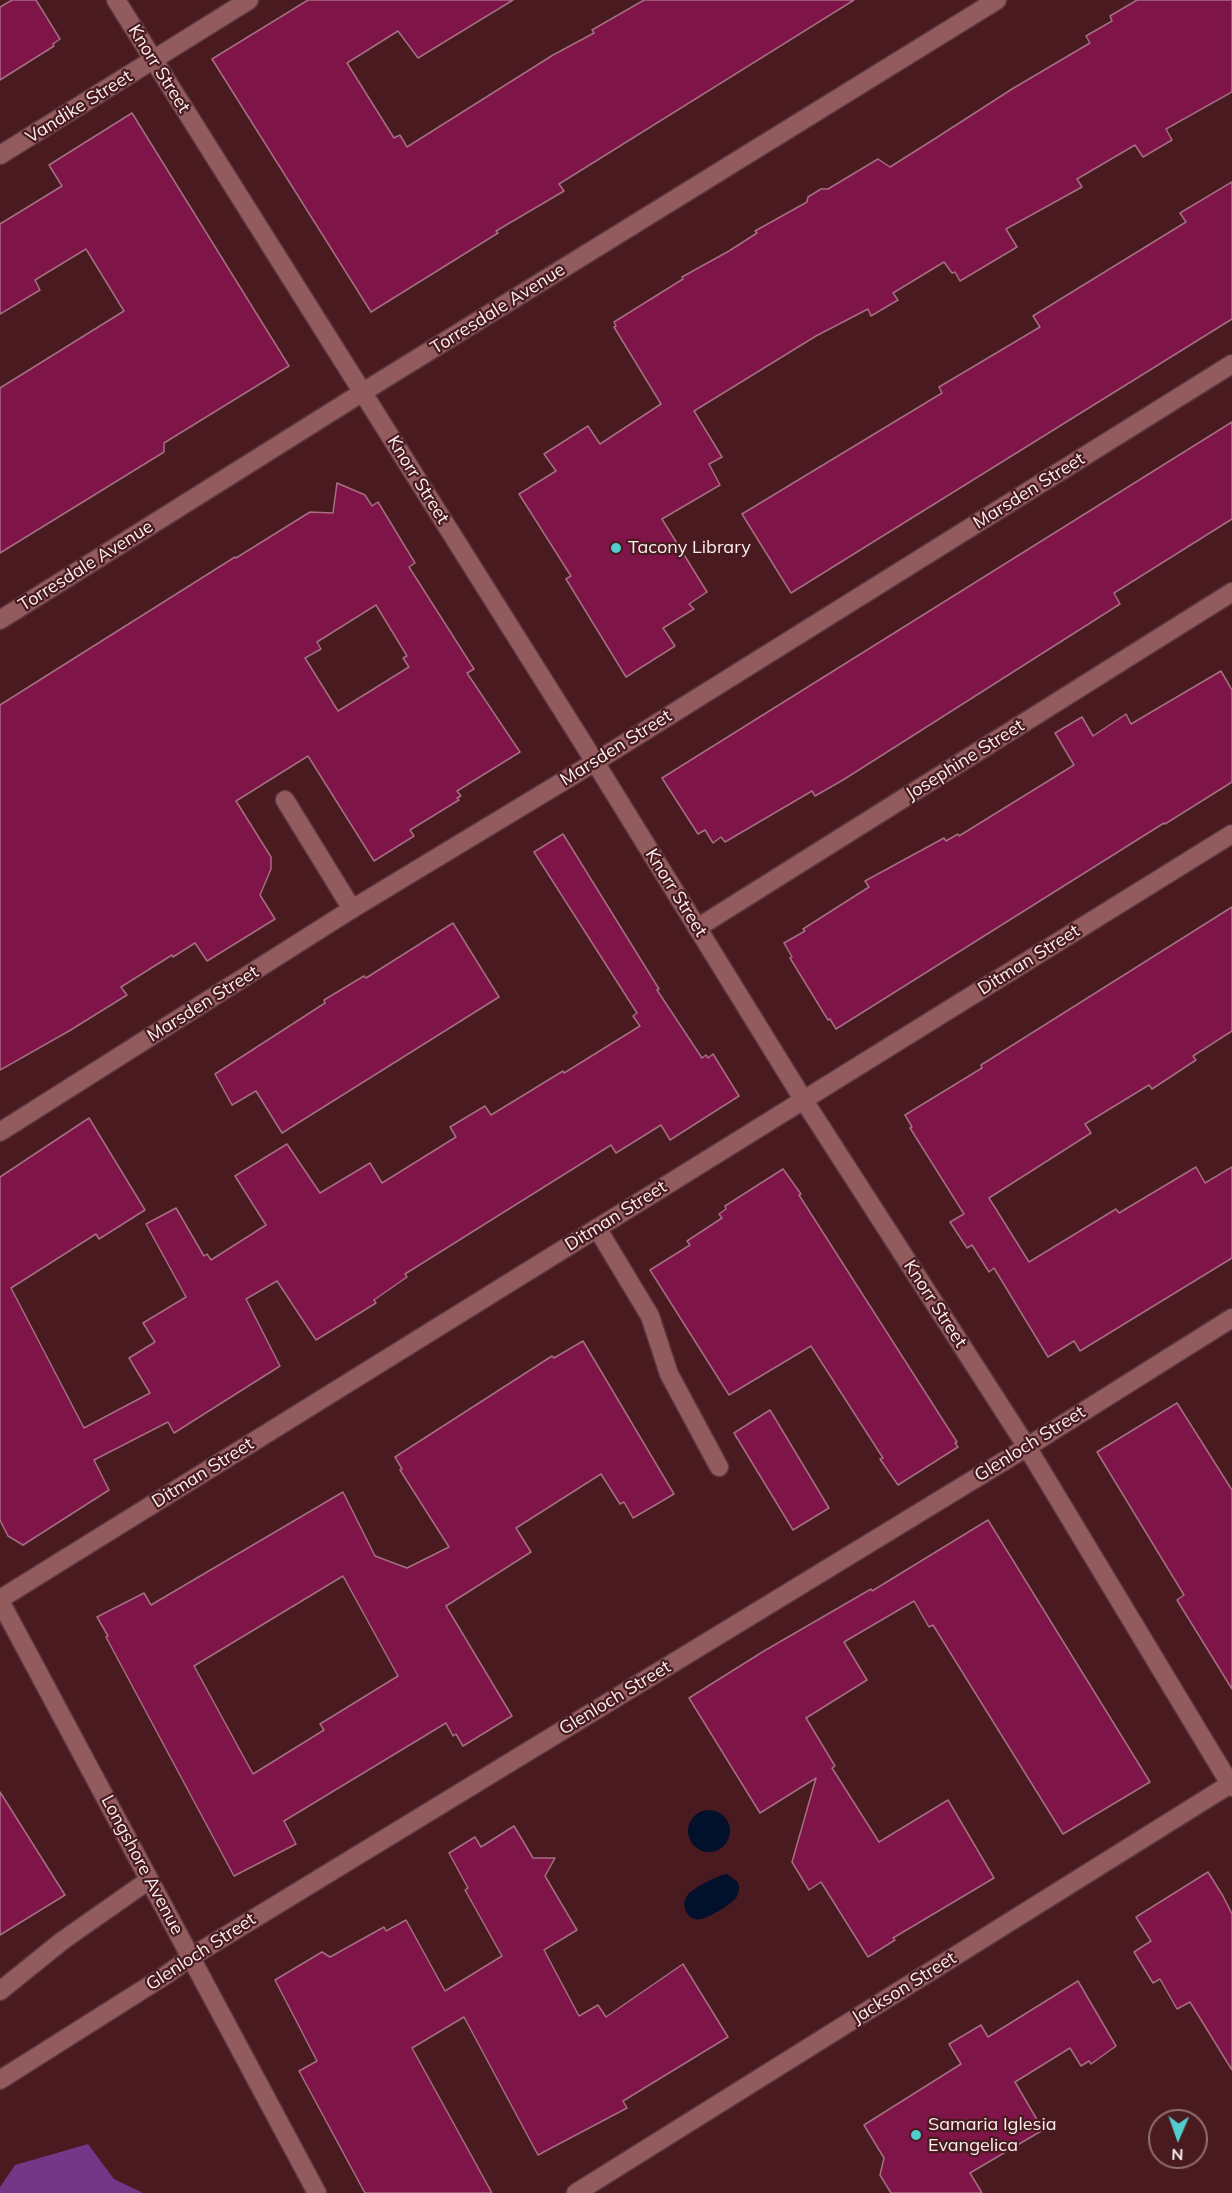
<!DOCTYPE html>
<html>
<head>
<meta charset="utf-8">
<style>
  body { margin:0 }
  #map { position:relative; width:1232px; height:2193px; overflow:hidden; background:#491a1f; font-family:Mulish,sans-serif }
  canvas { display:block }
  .north { position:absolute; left:1148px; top:2109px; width:60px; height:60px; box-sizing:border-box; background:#491a1f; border:2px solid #916f72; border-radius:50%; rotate:182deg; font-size:16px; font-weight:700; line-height:24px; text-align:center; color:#fcefef }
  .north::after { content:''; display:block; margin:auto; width:21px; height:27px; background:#52cdce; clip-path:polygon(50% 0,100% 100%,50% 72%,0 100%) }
</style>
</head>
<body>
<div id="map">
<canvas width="1232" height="2193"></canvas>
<div class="north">N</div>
</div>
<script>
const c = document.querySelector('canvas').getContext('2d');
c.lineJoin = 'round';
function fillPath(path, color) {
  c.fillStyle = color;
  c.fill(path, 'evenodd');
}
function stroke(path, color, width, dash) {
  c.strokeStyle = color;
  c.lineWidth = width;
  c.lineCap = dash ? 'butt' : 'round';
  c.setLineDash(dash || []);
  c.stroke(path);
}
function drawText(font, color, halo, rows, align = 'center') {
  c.font = font + ' Mulish,sans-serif';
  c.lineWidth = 4.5;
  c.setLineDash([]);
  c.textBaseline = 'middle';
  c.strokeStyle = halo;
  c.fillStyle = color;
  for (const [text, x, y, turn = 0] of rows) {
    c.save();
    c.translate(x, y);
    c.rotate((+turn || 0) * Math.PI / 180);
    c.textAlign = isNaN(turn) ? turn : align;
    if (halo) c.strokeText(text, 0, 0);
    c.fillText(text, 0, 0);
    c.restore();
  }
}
const green = new Path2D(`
  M 88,2144 L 114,2179 L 143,2193 L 0,2193 L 0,2187 L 15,2165 Z`);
const water = new Path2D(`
  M688 1831a21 21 0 1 1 42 0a21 21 0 1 1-42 0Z
  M 727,1874 L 738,1882 C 741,1893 737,1899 728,1905 C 716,1912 693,1931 685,1909 C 684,1905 684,1901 687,1896 C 691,1889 718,1875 727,1874 Z`);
const building = new Path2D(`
  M 12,0 L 36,0 L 60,39 L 53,44 L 54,46 L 0,80 L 0,7 Z
  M 308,0 L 513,0 L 418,58 L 398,31 L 347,63 L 394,138 L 400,135 L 407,147 L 553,55 L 594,33 L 592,30 L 644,0 L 854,0 L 559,184 L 564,191 L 496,231 L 498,233 L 371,312 L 212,59 Z
  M 1137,0 L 1232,0 L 1232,92 L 1166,129 L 1172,140 L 1143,157 L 1135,145 L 1077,179 L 1082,187 L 1006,229 L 1017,247 L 960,281 L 955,272 L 952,273 L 944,262 L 893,293 L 898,300 L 871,316 L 868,309 L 816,336 L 694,411 L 722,457 L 709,464 L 720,485 L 662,519 L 707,592 L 689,604 L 694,609 L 663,628 L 675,646 L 626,677 L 566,579 L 571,576 L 519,494 L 556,471 L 544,454 L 588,426 L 600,444 L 661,404 L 614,327 L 616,326 L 614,322 L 683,279 L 682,277 L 729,251 L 757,233 L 755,231 L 807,202 L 808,197 L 821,189 L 828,189 L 878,159 L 890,167 L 936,138 L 1012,89 L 1090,43 L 1086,36 L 1112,21 L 1110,16 Z
  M 132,113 L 289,366 L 164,443 L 164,452 L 0,553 L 0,388 L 124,311 L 86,249 L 35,280 L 40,290 L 0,314 L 0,224 L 62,186 L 49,165 Z
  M 1232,182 L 1232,319 L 791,593 L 742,514 L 942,393 L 939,387 L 1040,327 L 1033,316 L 1186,222 L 1180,213 Z
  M 1232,422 L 1232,519 L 1114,593 L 1120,604 L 843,780 L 815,796 L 812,791 L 725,842 L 721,837 L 713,843 L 705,830 L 698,834 L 662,778 Z
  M 337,483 L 365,495 L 372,506 L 378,502 L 415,563 L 409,567 L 474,669 L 467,673 L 520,752 L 457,791 L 461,796 L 457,798 L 459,800 L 410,830 L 414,836 L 374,861 L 308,756 L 236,801 L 271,857 L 271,869 L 260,895 L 275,919 L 207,961 L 195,943 L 173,957 L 172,955 L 121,987 L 127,995 L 69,1031 L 0,1070 L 0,705 L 235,557 L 236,558 L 310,512 L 333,513 ZM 376,605 L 407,656 L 403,658 L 409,667 L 338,711 L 305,658 L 321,649 L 317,642 Z
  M 1221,671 L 1232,690 L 1232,782 L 1165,824 L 1164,823 L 836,1029 L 830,1019 L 828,1020 L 790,958 L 792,957 L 784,943 L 805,931 L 803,929 L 869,887 L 865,881 L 944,838 L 946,841 L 958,834 L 959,836 L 1074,765 L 1055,733 L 1082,717 L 1093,736 L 1126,714 L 1131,724 Z
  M 563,834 L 659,989 L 657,990 L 702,1058 L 706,1055 L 708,1058 L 713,1054 L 739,1096 L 670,1140 L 661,1125 L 616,1153 L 611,1145 L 405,1274 L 407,1277 L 374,1300 L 376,1303 L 316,1340 L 277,1281 L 246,1299 L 280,1366 L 174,1433 L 168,1422 L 94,1460 L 109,1490 L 23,1545 L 8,1536 L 0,1520 L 0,1177 L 89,1118 L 145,1210 L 99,1239 L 96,1234 L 11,1288 L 84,1428 L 150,1393 L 129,1358 L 155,1342 L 143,1323 L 186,1297 L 146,1224 L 176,1208 L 204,1256 L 207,1254 L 211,1260 L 266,1225 L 235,1176 L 287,1144 L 320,1193 L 370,1163 L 382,1183 L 456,1137 L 450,1127 L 485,1106 L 491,1115 L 563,1071 L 564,1073 L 640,1026 L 633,1016 L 637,1013 L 534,852 Z
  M 1232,907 L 1232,1031 L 1193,1056 L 1196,1060 L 1152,1089 L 1149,1085 L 1085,1124 L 1091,1133 L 989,1198 L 1029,1262 L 1116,1209 L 1119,1213 L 1196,1167 L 1205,1183 L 1232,1167 L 1232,1258 L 1080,1351 L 1074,1341 L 1048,1357 L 994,1268 L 989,1272 L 972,1245 L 967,1248 L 950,1222 L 964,1214 L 910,1128 L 912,1127 L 905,1115 L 982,1068 L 981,1065 Z
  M 453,923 L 499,997 L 282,1133 L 256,1091 L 232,1105 L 215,1074 L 325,1003 L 324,1000 L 364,976 L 366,978 Z
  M 783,1169 L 801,1194 L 799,1195 L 957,1442 L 955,1443 L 958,1447 L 898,1485 L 880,1459 L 883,1458 L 811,1346 L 729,1395 L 650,1270 L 690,1245 L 687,1241 L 722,1218 L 719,1214 L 726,1209 L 725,1206 Z
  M 583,1341 L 674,1494 L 633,1518 L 624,1502 L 620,1504 L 601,1474 L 516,1528 L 531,1552 L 446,1606 L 512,1716 L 463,1746 L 456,1734 L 453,1736 L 446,1723 L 284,1821 L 296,1844 L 234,1876 L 106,1637 L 108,1636 L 97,1617 L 144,1593 L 151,1605 L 343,1492 L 375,1556 L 407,1568 L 449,1547 L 400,1470 L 402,1469 L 395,1457 L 552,1356 L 554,1358 ZM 343,1576 L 398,1676 L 320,1724 L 324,1730 L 253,1774 L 194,1666 Z
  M 1177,1403 L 1232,1490 L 1232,1689 L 1177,1600 L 1184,1595 L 1097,1452 Z
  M 770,1410 L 829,1508 L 793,1530 L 734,1433 Z
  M 988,1520 L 1150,1782 L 1063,1834 L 933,1625 L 929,1627 L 914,1601 L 844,1642 L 867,1680 L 806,1718 L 835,1766 L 832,1768 L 879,1842 L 948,1800 L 994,1878 L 893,1938 L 895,1940 L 868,1957 L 821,1882 L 809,1890 L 792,1862 L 816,1778 L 760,1813 L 689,1698 L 764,1651 L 871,1589 L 872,1591 Z
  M 0,1792 L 65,1895 L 0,1935 Z
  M 514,1826 L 533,1858 L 555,1858 L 545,1876 L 577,1930 L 544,1950 L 579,2016 L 598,2005 L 606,2017 L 683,1964 L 728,2037 L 623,2101 L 627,2108 L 538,2155 L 464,2017 L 412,2048 L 492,2193 L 365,2193 L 299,2071 L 317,2061 L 275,1980 L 322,1952 L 330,1957 L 384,1927 L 386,1931 L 406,1920 L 445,1991 L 502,1956 L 465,1890 L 468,1888 L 449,1853 L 475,1837 L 481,1847 Z
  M 1208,1872 L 1223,1896 L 1232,1914 L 1232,2070 L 1190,2002 L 1177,2009 L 1160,1979 L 1153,1983 L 1134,1952 L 1151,1941 L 1136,1917 Z
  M 1078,1981 L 1116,2046 L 1091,2064 L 1089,2061 L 1081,2066 L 1070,2048 L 1015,2082 L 1043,2130 L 970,2173 L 982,2193 L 891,2193 L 880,2175 L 884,2158 L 864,2125 L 961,2064 L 949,2044 L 981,2025 L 988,2037 Z`);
const lane = new Path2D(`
  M 285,800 L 352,909
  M 697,928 L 1232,592
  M 597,1228 L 650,1316 L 669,1374 L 719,1467
  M 0,1991 L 62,1941 L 149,1880`);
const street = new Path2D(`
  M 116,0 L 595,762 L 803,1099 L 1027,1447 L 1232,1787
  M 0,155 L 249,0
  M 0,1132 L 352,909 L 595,762 L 1232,364
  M 0,1599 L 1232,834
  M 0,1601 L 317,2193
  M 0,2080 L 166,1975 L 191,1957 L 1027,1447 L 1232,1318
  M 576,2193 L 1232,1783`);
const secondary = new Path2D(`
  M 0,620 L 363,392 L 997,0`);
const markers = [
  [616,548,6,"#52cdce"],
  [916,2135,6,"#52cdce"]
];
const streetNames = [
  ["Knorr Street",159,69,58],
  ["Vandike Street",79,107,-32],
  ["Torresdale Avenue",498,309,-32],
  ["Knorr Street",418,480,58],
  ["Marsden Street",1029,491,-32],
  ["Torresdale Avenue",86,566,-32],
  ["Marsden Street",616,748,-32],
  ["Josephine Street",965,760,-32],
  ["Knorr Street",676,893,58],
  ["Ditman Street",1029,960,-32],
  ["Marsden Street",203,1004,-32],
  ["Ditman Street",616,1216,-32],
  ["Knorr Street",935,1304,57],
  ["Glenloch Street",1030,1444,-32],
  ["Ditman Street",203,1473,-32],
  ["Glenloch Street",615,1698,-31],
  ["Longshore Avenue",142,1865,62],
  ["Glenloch Street",201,1952,-33],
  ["Jackson Street",904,1988,-32]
];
const poiNames = [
  ["Tacony Library",628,548],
  ["Samaria Iglesia",928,2125],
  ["Evangelica",928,2146]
];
fillPath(green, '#723786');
fillPath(water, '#01112b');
fillPath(building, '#7f1449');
stroke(building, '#a46f82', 1.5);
stroke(lane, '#5b363c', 21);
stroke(street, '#5b363c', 21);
stroke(secondary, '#5b363c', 21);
stroke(lane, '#925c5f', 18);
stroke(street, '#925c5f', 18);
stroke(secondary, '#925c5f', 18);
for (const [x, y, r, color] of markers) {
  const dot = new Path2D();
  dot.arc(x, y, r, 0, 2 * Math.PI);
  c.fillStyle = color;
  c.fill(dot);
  stroke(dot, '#491a1f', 2);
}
drawText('18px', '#fcefef', '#491a1f', streetNames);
drawText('18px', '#fcefef', '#491a1f', poiNames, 'left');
</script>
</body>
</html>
